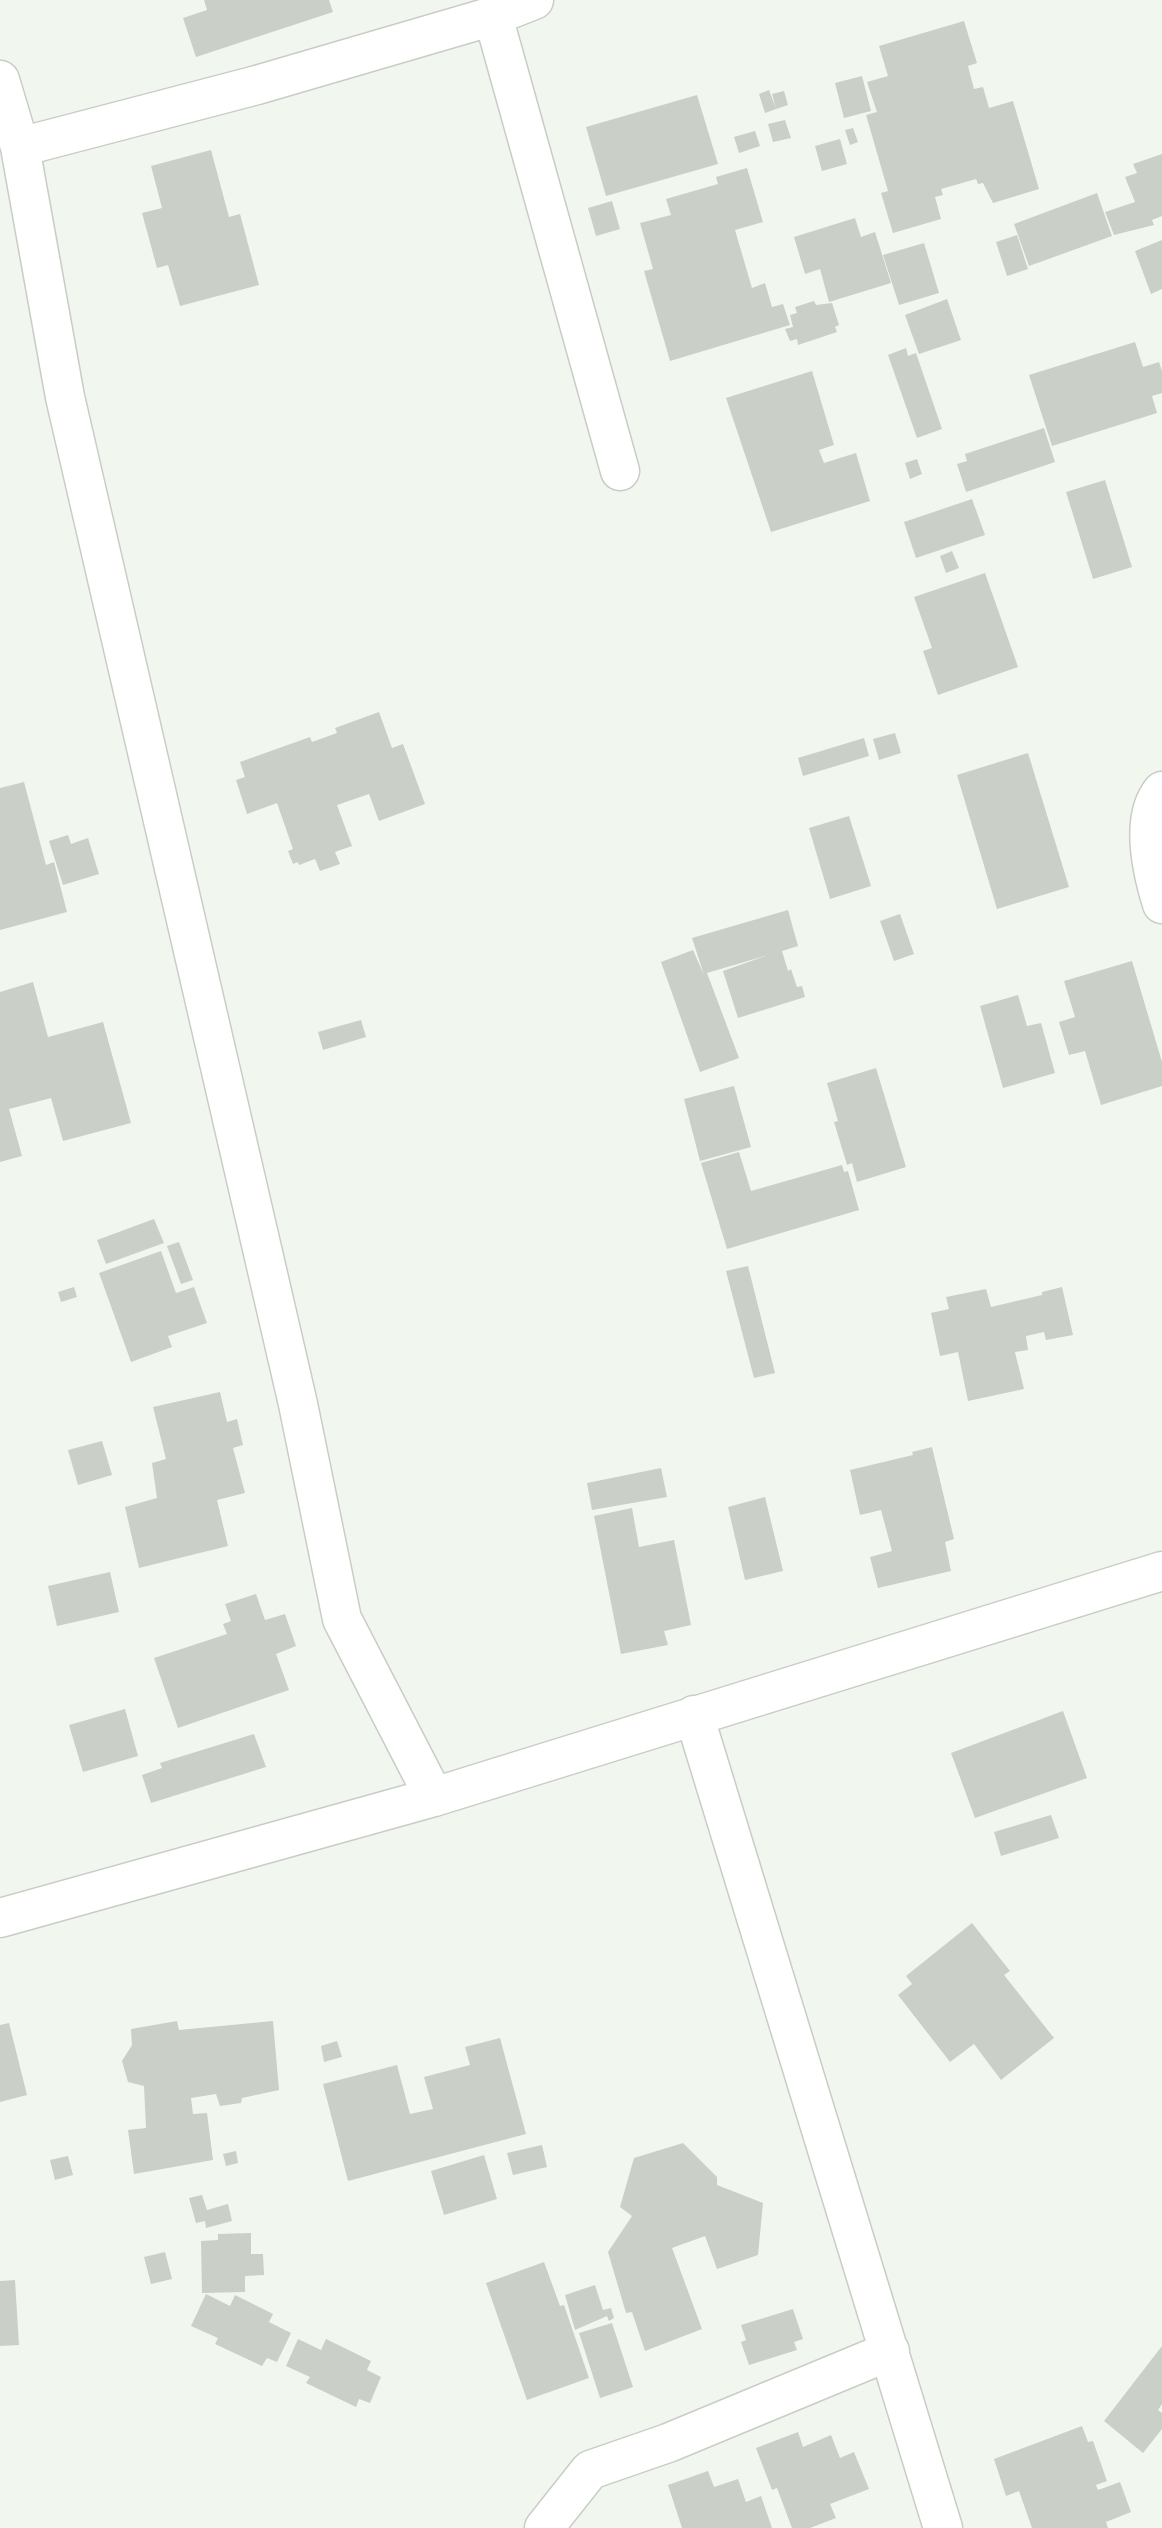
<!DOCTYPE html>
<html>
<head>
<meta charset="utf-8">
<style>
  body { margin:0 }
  canvas { display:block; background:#f1f7ef }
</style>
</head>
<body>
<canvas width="1162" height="2528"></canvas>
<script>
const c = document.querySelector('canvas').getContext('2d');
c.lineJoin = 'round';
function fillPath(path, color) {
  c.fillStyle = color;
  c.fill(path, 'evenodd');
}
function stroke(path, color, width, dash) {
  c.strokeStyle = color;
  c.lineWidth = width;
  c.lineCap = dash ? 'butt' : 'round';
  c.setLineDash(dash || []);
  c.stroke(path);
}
const building = new Path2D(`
  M 204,0 L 329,0 L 333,12 L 196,57 L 183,18 L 207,10 Z
  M 964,21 L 977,63 L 968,66 L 974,89 L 983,87 L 989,108 L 1013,101 L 1039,189 L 993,203 L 983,183 L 978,184 L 976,179 L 941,189 L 943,195 L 935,197 L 941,219 L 893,233 L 881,193 L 888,191 L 866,115 L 877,112 L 867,82 L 888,76 L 879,46 Z
  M 862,76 L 871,111 L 844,118 L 835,83 Z
  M 769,90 L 776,109 L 765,113 L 759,94 Z
  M 784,91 L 788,105 L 776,109 L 772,94 Z
  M 697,95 L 718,164 L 606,196 L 586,127 Z
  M 785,120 L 791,138 L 773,142 L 768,124 Z
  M 853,128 L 858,142 L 850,145 L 845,130 Z
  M 755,131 L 760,146 L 739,153 L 734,137 Z
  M 840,139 L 847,164 L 822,171 L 815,146 Z
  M 211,150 L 229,217 L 240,214 L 259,285 L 180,306 L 168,265 L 157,268 L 142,213 L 162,208 L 151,166 Z
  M 1162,154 L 1162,216 L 1152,220 L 1154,225 L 1114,235 L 1105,212 L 1135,202 L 1125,177 L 1137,173 L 1133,164 Z
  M 747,168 L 763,222 L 735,230 L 752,288 L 765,283 L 772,307 L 783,304 L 790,325 L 670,361 L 644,271 L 653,269 L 640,223 L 671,215 L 666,199 L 718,184 L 716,177 Z
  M 1097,193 L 1112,236 L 1029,266 L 1014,224 Z
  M 612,201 L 620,229 L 596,236 L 588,208 Z
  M 855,218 L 861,237 L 875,232 L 891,283 L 829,302 L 820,269 L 805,274 L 794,237 Z
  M 1017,235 L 1028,269 L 1007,276 L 996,242 Z
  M 1162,240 L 1162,289 L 1151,294 L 1135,251 Z
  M 924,243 L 939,293 L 899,305 L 883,255 Z
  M 947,299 L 961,340 L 919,354 L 905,315 Z
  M 814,301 L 816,305 L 832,303 L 839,325 L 835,327 L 837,332 L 798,345 L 797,339 L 790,341 L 785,329 L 793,327 L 790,315 L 797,313 L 795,307 Z
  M 1135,342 L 1143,367 L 1159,362 L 1162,371 L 1162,393 L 1152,396 L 1157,413 L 1052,446 L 1029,375 Z
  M 906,348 L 908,356 L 916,353 L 942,429 L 917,438 L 888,355 Z
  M 812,371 L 834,445 L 819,450 L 824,463 L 856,453 L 870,501 L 771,532 L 726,398 Z
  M 1044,428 L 1055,462 L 966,492 L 957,464 L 967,461 L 965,454 Z
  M 917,459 L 922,474 L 910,479 L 905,463 Z
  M 1105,480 L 1132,567 L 1093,579 L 1066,492 Z
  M 972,499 L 985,535 L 916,558 L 904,522 Z
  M 952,551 L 959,568 L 946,573 L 940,556 Z
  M 985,573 L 1018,667 L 938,695 L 923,651 L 932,648 L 914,597 Z
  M 379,712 L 392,748 L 403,744 L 425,804 L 379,821 L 369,794 L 337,805 L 352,846 L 335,852 L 340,864 L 320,871 L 315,859 L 299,865 L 298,862 L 293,864 L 288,851 L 293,849 L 277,803 L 247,814 L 236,780 L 245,777 L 240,762 L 310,737 L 312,742 L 337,733 L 335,728 Z
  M 895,733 L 901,753 L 879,760 L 873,739 Z
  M 864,738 L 869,756 L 803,776 L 798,758 Z
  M 1028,753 L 1069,887 L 997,909 L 957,775 Z
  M 24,782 L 46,865 L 54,862 L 67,912 L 0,930 L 0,788 Z
  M 849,816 L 871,886 L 830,899 L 809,828 Z
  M 68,835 L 71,844 L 88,838 L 99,874 L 63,885 L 49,841 Z
  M 788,910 L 798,946 L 782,951 L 788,971 L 791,969 L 797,987 L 802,986 L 805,997 L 738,1018 L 723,971 L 768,955 L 707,973 L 739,1058 L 700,1072 L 661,962 L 693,950 L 704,975 L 692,938 Z
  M 900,914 L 914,954 L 894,961 L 880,921 Z
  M 1132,961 L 1162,1062 L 1162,1086 L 1101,1105 L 1085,1051 L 1069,1055 L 1059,1022 L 1075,1017 L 1064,981 Z
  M 33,982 L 48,1037 L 103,1022 L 131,1123 L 63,1141 L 51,1098 L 9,1109 L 22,1156 L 0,1162 L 0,992 Z
  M 1018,995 L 1027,1026 L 1041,1023 L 1055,1073 L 1003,1088 L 980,1006 Z
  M 361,1020 L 366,1037 L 323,1050 L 318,1032 Z
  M 876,1068 L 906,1167 L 857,1182 L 852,1163 L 847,1165 L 834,1122 L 838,1121 L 827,1083 Z
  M 734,1086 L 751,1147 L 700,1161 L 684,1099 Z
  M 739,1152 L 751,1191 L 842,1165 L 844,1172 L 848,1171 L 859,1210 L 727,1249 L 701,1163 Z
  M 154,1219 L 164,1243 L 106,1264 L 97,1240 Z
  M 179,1242 L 193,1280 L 181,1284 L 167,1246 Z
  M 161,1251 L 176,1293 L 194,1287 L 207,1323 L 168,1336 L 172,1347 L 131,1362 L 99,1273 Z
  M 748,1266 L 775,1373 L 754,1378 L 726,1271 Z
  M 74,1287 L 77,1297 L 61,1302 L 58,1292 Z
  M 1062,1287 L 1073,1335 L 1046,1340 L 1044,1332 L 1026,1336 L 1028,1350 L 1015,1352 L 1024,1389 L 968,1401 L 958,1352 L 940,1356 L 931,1313 L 949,1309 L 946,1297 L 986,1289 L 991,1307 L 1042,1295 L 1042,1292 Z
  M 220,1392 L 227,1422 L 237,1419 L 243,1445 L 233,1448 L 245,1493 L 217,1500 L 228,1546 L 139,1568 L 125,1507 L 157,1498 L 152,1463 L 166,1459 L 153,1407 Z
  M 102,1441 L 112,1475 L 78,1485 L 68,1450 Z
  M 932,1447 L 954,1539 L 945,1542 L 951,1571 L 878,1588 L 870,1557 L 892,1551 L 881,1510 L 860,1515 L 850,1470 L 913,1455 L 912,1452 Z
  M 661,1468 L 667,1497 L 592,1510 L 587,1483 Z
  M 765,1497 L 783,1571 L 745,1580 L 728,1507 Z
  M 632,1508 L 639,1547 L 674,1540 L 691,1625 L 664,1631 L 668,1645 L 621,1654 L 594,1516 Z
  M 110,1572 L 119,1612 L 57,1626 L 48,1586 Z
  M 256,1594 L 265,1620 L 285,1614 L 296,1646 L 276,1654 L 289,1690 L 178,1728 L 154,1658 L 227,1634 L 223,1624 L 231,1621 L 225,1604 Z
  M 125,1709 L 138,1756 L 83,1772 L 69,1725 Z
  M 1063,1711 L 1087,1778 L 975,1818 L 951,1753 Z
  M 254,1734 L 266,1767 L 151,1803 L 142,1775 L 162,1768 L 160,1763 Z
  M 1051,1815 L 1059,1838 L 1001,1856 L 994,1832 Z
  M 972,1923 L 1010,1971 L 1004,1975 L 1054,2038 L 1001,2080 L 974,2044 L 950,2062 L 898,1995 L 912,1984 L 906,1976 Z
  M 177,2021 L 179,2030 L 273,2021 L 279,2090 L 242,2098 L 241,2103 L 220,2106 L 216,2094 L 191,2098 L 193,2114 L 207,2113 L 213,2160 L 134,2174 L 128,2130 L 146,2128 L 144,2086 L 128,2082 L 122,2061 L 132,2045 L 131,2029 Z
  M 9,2023 L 27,2095 L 0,2102 L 0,2025 Z
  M 500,2038 L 526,2134 L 348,2181 L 323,2084 L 397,2065 L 410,2114 L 433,2109 L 424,2077 L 470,2065 L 465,2047 Z
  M 337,2041 L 342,2057 L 324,2062 L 321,2046 Z
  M 683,2143 L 717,2177 L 717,2185 L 763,2203 L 758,2255 L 717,2269 L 705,2236 L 672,2248 L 702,2329 L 645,2351 L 632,2312 L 626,2313 L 608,2252 L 632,2216 L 620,2207 L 634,2158 Z
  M 542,2145 L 547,2167 L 513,2175 L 507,2153 Z
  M 236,2151 L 238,2163 L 226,2166 L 223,2154 Z
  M 484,2155 L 497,2199 L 444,2215 L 431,2171 Z
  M 68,2156 L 73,2175 L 55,2180 L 50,2160 Z
  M 202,2195 L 207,2210 L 228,2204 L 232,2221 L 206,2228 L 205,2221 L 196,2223 L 189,2198 Z
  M 251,2233 L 251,2254 L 263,2254 L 264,2275 L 245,2276 L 245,2292 L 202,2293 L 201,2241 L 218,2240 L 218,2234 Z
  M 165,2252 L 172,2279 L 151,2284 L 144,2257 Z
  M 544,2262 L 560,2306 L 564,2305 L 589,2378 L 527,2400 L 486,2283 Z
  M 15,2280 L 19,2345 L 0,2346 L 0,2281 Z
  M 595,2285 L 603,2310 L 611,2308 L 614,2318 L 609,2321 L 607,2316 L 575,2330 L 565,2295 Z
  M 206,2294 L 230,2306 L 235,2295 L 273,2314 L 269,2322 L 291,2333 L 277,2362 L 267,2358 L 262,2366 L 215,2344 L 218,2338 L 191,2326 Z
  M 793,2309 L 803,2339 L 794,2342 L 797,2350 L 749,2365 L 741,2342 L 746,2340 L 741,2325 Z
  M 612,2323 L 633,2387 L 600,2398 L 579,2333 Z
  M 298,2339 L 321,2350 L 326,2339 L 371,2361 L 367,2370 L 381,2377 L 370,2403 L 359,2399 L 356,2407 L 306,2383 L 310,2377 L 286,2366 Z
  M 1162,2346 L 1162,2404 L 1158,2410 L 1162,2413 L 1162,2429 L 1143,2453 L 1104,2421 Z
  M 1082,2426 L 1088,2442 L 1093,2441 L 1107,2481 L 1096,2485 L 1098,2490 L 1120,2482 L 1131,2512 L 1106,2522 L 1108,2528 L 1032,2528 L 1019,2491 L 1006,2496 L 994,2459 Z
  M 798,2432 L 803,2447 L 831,2435 L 840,2458 L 854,2452 L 869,2489 L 830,2504 L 836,2518 L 810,2528 L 792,2528 L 777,2488 L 772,2490 L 756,2448 Z
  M 708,2471 L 714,2487 L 738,2479 L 746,2502 L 761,2496 L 772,2528 L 682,2528 L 668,2485 Z`);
const street = new Path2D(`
  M 493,16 L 620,471
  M 0,80 L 20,147 L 65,397 L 298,1404 L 342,1619 L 434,1797
  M 20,147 L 257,85 L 493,16 L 534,0
  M 1162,791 C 1139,819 1152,872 1162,904
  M 694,1715 L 943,2528
  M 0,1918 L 434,1797 L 1162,1571
  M 544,2528 L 590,2470 L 668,2443 L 890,2351`);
fillPath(building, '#cacfc7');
stroke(street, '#c8cdc5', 41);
stroke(street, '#fff', 38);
</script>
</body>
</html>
